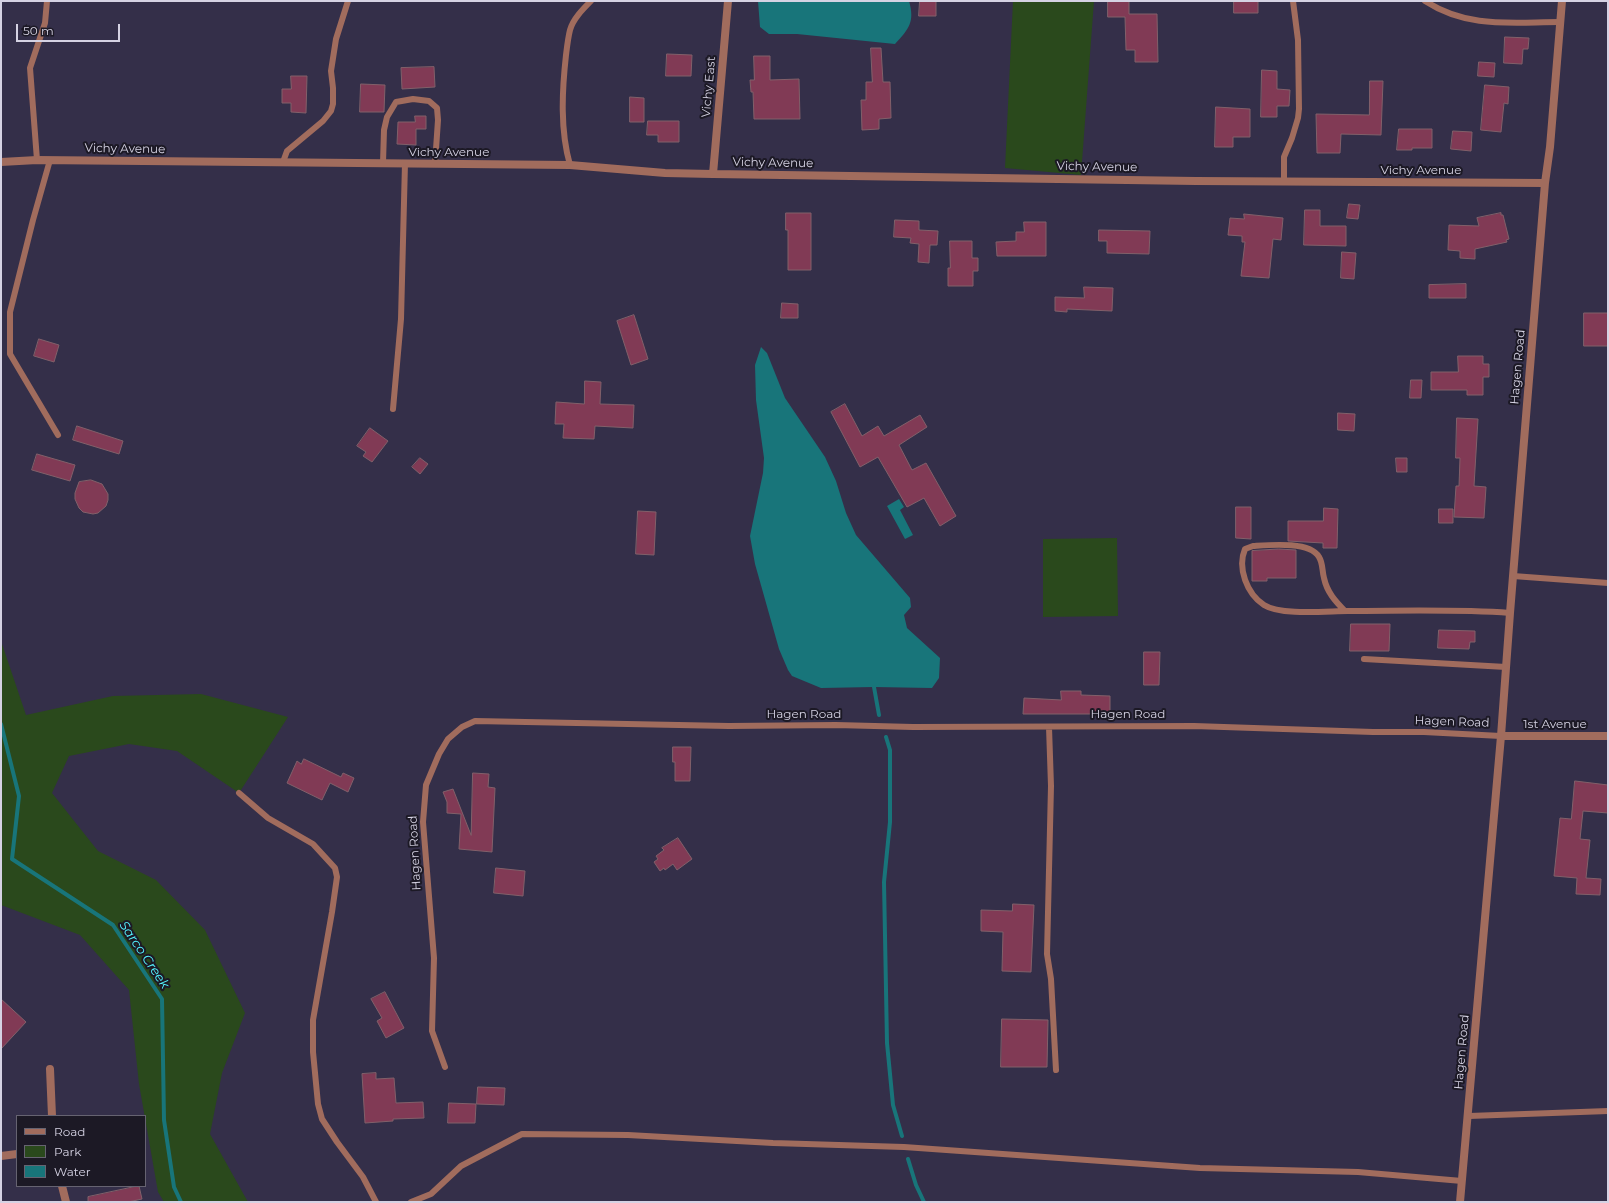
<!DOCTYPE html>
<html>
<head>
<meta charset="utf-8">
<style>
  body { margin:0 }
  #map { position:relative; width:1609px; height:1203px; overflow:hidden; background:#342f49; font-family:Montserrat,sans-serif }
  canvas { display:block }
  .frame { position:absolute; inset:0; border:2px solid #d5d2e3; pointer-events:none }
  .legend { position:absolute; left:16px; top:1115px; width:130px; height:72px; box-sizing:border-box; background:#1c1925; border:1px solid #666371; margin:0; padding:5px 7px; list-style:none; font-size:12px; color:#d5d2e3 }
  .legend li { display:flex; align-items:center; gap:8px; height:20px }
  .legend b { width:20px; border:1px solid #666371 }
  .scale { position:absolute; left:16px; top:24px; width:104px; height:18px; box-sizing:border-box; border:2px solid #d5d2e3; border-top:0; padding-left:5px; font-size:12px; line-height:14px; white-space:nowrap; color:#d5d2e3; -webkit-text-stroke:3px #1c1925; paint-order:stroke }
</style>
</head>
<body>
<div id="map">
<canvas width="1609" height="1203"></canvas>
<div class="frame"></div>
<ul class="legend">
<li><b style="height:5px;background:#a16c5d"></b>Road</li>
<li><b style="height:11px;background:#2a491c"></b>Park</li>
<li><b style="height:11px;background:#18757a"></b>Water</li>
</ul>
<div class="scale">50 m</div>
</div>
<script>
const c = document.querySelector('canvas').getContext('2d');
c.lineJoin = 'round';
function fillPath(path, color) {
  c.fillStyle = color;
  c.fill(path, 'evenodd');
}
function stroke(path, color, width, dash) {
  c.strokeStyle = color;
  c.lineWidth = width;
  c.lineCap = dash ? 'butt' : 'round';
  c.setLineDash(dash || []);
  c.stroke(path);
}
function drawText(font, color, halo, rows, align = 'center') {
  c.font = font + ' Montserrat,sans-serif';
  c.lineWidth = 4;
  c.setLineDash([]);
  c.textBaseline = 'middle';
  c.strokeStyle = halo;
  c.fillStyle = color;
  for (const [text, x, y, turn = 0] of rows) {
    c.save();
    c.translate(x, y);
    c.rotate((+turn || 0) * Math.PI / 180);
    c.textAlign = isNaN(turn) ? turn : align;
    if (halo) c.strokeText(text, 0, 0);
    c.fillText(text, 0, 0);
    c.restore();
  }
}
const green = new Path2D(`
  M 1013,1 L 1094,1 L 1081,175 L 1005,168 Z
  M 1117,538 L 1118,616 L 1043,617 L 1043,539 Z
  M 1,641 L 26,715 L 113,696 L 201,694 L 288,717 L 239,793 L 177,751 L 129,744 L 69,756 L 52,793 L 98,851 L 156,880 L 205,930 L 245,1013 L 222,1073 L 210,1134 L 248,1202 L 164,1202 L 158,1192 L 139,1084 L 129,990 L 80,935 L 1,905 Z`);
const water = new Path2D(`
  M 758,1 L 909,1 C 915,22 909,29 895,44 L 797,34 L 769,34 L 760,27 Z
  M 761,347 L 767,353 L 785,398 L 825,457 L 836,481 L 846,513 L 856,535 L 910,598 L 911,607 L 904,615 L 907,628 L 940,658 L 939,678 L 932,688 L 874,687 L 821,688 L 792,676 L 788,670 L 779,649 L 755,564 L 750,536 L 763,473 L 764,458 L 756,400 L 755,365 Z
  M 899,499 L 904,507 L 900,510 L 913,535 L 905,539 L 887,506 Z`);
const stream = new Path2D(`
  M 874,687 L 879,715
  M 1,724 L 19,796 L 12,859 L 113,925 L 162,999 L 164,1120 L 174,1187 L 181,1202
  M 886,737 L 890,750 L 890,822 L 884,882 L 887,1043 L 893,1105 L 902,1136
  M 908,1159 L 916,1185 L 924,1202`);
const building = new Path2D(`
  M 920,1 L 936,1 L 936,16 L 919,16 Z
  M 1108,1 L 1129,1 L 1129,14 L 1157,14 L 1158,62 L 1135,62 L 1135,50 L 1126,50 L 1125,17 L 1108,17 Z
  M 1234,1 L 1258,1 L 1258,13 L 1234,13 Z
  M 1505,37 L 1529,38 L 1528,49 L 1523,49 L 1522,64 L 1504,63 Z
  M 871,48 L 881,48 L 883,82 L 890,82 L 891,118 L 879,119 L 879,129 L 862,130 L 861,100 L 866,100 L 866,82 L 872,82 Z
  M 667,54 L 692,55 L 691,76 L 666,76 Z
  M 754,56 L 770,56 L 770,80 L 799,79 L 800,119 L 754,119 L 753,92 L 751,92 L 750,80 L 754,80 Z
  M 1479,62 L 1495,63 L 1494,77 L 1478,76 Z
  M 434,67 L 435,87 L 402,89 L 401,68 Z
  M 1262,70 L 1277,71 L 1277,89 L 1290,90 L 1289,106 L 1277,106 L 1277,117 L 1261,117 Z
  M 291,76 L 307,76 L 306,113 L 291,112 L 291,103 L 282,103 L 282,89 L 291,89 Z
  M 1370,81 L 1383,81 L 1381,135 L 1341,134 L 1340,153 L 1317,153 L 1316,114 L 1369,115 Z
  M 361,84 L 385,85 L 384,112 L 360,112 Z
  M 1485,85 L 1509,87 L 1508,104 L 1504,103 L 1501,132 L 1481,130 Z
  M 630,97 L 644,98 L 644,122 L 630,122 Z
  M 1216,107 L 1250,109 L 1250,137 L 1233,137 L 1233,147 L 1215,147 Z
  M 415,116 L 426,116 L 426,129 L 416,129 L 416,145 L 397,144 L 398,122 L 415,122 Z
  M 648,121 L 679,121 L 679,142 L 658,142 L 658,135 L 647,135 Z
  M 1399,129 L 1432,129 L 1432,148 L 1412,148 L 1412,150 L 1397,150 Z
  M 1453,131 L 1472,132 L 1471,151 L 1451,149 Z
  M 1349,204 L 1360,205 L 1358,219 L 1347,218 Z
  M 1305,210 L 1320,210 L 1320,226 L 1346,226 L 1346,246 L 1304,245 Z
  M 786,213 L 811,213 L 811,270 L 788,270 L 788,230 L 786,230 Z
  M 1501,213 L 1501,215 L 1503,215 L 1509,239 L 1506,240 L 1507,242 L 1475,249 L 1475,259 L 1460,258 L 1460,251 L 1448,250 L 1449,225 L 1479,226 L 1477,218 Z
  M 1244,214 L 1283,218 L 1281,240 L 1273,239 L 1269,278 L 1241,276 L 1245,242 L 1242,242 L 1242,236 L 1228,235 L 1230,218 L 1244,219 Z
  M 895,220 L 919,221 L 919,230 L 938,231 L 937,245 L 930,245 L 929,263 L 918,262 L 919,244 L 910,243 L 911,238 L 894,237 Z
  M 1024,222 L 1046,222 L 1046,256 L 997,256 L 996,242 L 1016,241 L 1016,232 L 1024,232 Z
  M 1099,230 L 1150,231 L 1149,254 L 1107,253 L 1107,241 L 1099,241 Z
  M 950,241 L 972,241 L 972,258 L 978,258 L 978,271 L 973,271 L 973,286 L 948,286 L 948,268 L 950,268 Z
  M 1342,252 L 1356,253 L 1354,279 L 1341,278 Z
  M 1466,284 L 1466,298 L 1429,298 L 1429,285 Z
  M 1084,287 L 1113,288 L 1112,311 L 1067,309 L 1067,312 L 1055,311 L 1055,297 L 1084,298 Z
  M 782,303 L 798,304 L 798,318 L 781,318 Z
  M 1584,313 L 1608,313 L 1608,346 L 1584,346 Z
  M 634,315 L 648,359 L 631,365 L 617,321 Z
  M 39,339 L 59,345 L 54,362 L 34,356 Z
  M 1458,356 L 1483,356 L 1483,364 L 1489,364 L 1489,377 L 1483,377 L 1483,395 L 1467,395 L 1467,390 L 1431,390 L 1431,372 L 1458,372 Z
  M 1411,380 L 1422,380 L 1421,398 L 1410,398 Z
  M 585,381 L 601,382 L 600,404 L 634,405 L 633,428 L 595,426 L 594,439 L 563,438 L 564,424 L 555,424 L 556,402 L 584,404 Z
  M 845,404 L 862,436 L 878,426 L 884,436 L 920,415 L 927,427 L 899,445 L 912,470 L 926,463 L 956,516 L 940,526 L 924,498 L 907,507 L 878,457 L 860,467 L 831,412 Z
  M 1338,413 L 1355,414 L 1354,431 L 1338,430 Z
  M 1457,418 L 1478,419 L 1474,486 L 1486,487 L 1484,518 L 1454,517 L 1456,486 L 1459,486 L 1460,458 L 1456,458 Z
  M 77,426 L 123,441 L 119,454 L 73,440 Z
  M 370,428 L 388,441 L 372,462 L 363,456 L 366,452 L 357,446 Z
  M 37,454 L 75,465 L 70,481 L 32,470 Z
  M 420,458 L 428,464 L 420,474 L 412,467 Z
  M 1396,458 L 1407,458 L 1407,472 L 1397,472 Z
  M 91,480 L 102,484 L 108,494 L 108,500 L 106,506 L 98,513 L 93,514 L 83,512 L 79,508 L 75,499 L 75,493 L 79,482 Z
  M 1236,507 L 1251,507 L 1251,539 L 1236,538 Z
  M 1324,508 L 1338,509 L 1337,548 L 1323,548 L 1323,543 L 1288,541 L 1288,521 L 1323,521 Z
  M 1439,509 L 1453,509 L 1453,523 L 1439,523 Z
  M 638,511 L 656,512 L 654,555 L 636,554 Z
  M 1279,549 L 1296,550 L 1296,578 L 1267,578 L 1267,581 L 1252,581 L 1252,551 Z
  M 1351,624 L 1390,624 L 1389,651 L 1350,651 Z
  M 1439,630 L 1475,631 L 1475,642 L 1470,642 L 1469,649 L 1438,648 Z
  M 1144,652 L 1160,652 L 1159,685 L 1144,685 Z
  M 1061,691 L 1081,691 L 1081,695 L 1110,696 L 1110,714 L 1023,714 L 1024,698 L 1061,700 Z
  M 673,747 L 691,747 L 690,781 L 675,781 L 675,762 L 673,762 Z
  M 304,759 L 341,777 L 343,773 L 354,778 L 348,792 L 330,783 L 322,800 L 287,783 L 297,761 L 301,764 Z
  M 473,773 L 489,774 L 488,787 L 495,788 L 492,852 L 459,849 L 461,814 L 447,813 L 447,802 L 443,792 L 453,789 L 471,835 Z
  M 1575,781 L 1608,785 L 1608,813 L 1583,811 L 1580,839 L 1590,840 L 1586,878 L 1601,879 L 1600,895 L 1576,894 L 1577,878 L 1554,876 L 1560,818 L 1571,819 Z
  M 678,838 L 692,859 L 677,870 L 673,864 L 665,870 L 664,868 L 660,871 L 654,862 L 658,859 L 656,856 L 664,850 L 662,848 Z
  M 496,868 L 525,871 L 523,896 L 494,893 Z
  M 1013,904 L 1034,905 L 1031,972 L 1002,971 L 1003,932 L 981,931 L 981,910 L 1012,911 Z
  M 385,992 L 404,1028 L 386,1038 L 377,1021 L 382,1018 L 371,999 Z
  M 1,999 L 26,1022 L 1,1049 Z
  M 1002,1019 L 1048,1020 L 1047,1067 L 1001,1067 Z
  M 376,1073 L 376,1079 L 394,1078 L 396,1103 L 423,1102 L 424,1118 L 393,1119 L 393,1121 L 365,1123 L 362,1074 Z
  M 478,1087 L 505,1088 L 504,1105 L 477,1104 Z
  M 449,1103 L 476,1104 L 475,1123 L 448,1123 Z
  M 139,1186 L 142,1199 L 128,1202 L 88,1202 L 88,1197 Z`);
const service = new Path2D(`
  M 1425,1 C 1468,29 1512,22 1560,22
  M 37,160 L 30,68 L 45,23 L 47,1
  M 50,160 L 33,220 L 10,312 L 10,354 L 58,435
  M 283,162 L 287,151 L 323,121 L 331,111 L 333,104 L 333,88 L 331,71 L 336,39 L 348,1
  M 383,163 L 384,130 L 387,117 L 396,102 L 413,99 L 429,101 L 437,108 L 438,120 L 435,164
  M 570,165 C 560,130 562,91 566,55 C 567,47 568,38 570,30 C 573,19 583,9 591,1
  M 1284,181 L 1284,157 L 1292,138 L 1298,118 L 1299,109 L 1298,40 L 1293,1
  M 393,409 L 401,319 L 405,163
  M 1513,576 L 1608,583
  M 1345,611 C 1335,601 1327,592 1324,578 C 1322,571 1323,563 1319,557 C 1310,541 1269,545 1253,546 L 1245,549 C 1237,568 1247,594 1264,605 C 1281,616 1328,611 1348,611 C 1402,611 1456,609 1510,613
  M 1364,659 L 1506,667
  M 1049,727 L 1051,786 L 1047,954 L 1051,979 L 1056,1070
  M 239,793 L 268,818 L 313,844 L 335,868 L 337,877 L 332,912 L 313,1020 L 313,1052 L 318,1104 L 322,1119 L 337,1142 L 363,1177 L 376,1202
  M 445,1067 L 432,1031 L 434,958 L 423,822 L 426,785 L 439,754 L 448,739 L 462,727 L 475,721 L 729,726 L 836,725 L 913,727 L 1194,726 L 1373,732 L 1424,732 L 1501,736
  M 1469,1116 L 1608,1111
  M 411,1202 L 431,1194 L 461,1166 L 522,1134 L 628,1135 L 773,1143 L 904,1147 L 1200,1168 L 1358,1172 L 1462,1181`);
const minor = new Path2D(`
  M 1,162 L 37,160 L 570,165 L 665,173 L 713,174 L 1196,181 L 1545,183
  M 713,174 L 728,1
  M 1501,736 L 1608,736
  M 50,1069 L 52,1116
  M 1,1156 L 17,1154
  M 62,1186 L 66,1202
  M 1460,1202 L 1501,736 L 1510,613 L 1545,183 L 1550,147 L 1562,1`);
const streetNames = [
  ["Vichy East",709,87,-85],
  ["Vichy Avenue",125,149,1],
  ["Vichy Avenue",449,152],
  ["Vichy Avenue",773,163,1],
  ["Vichy Avenue",1097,167,1],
  ["Vichy Avenue",1421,170],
  ["Hagen Road",1518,367,-85],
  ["Hagen Road",804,714],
  ["Hagen Road",1128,714],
  ["Hagen Road",1452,722,2],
  ["1st Avenue",1555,724],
  ["Hagen Road",415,853,-93],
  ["Hagen Road",1462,1052,-85]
];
const waterNames = [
  ["Sarco Creek",144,955,56]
];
fillPath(green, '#2a491c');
fillPath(water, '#18757a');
stroke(stream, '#18757a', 4);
fillPath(building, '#813a55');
stroke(building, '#81606a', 1);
stroke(service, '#a16c5d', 6);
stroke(minor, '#a16c5d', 8);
drawText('12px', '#d5d2e3', '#1c1925', streetNames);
drawText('italic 13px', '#54f5ff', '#1c1925', waterNames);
</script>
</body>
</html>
